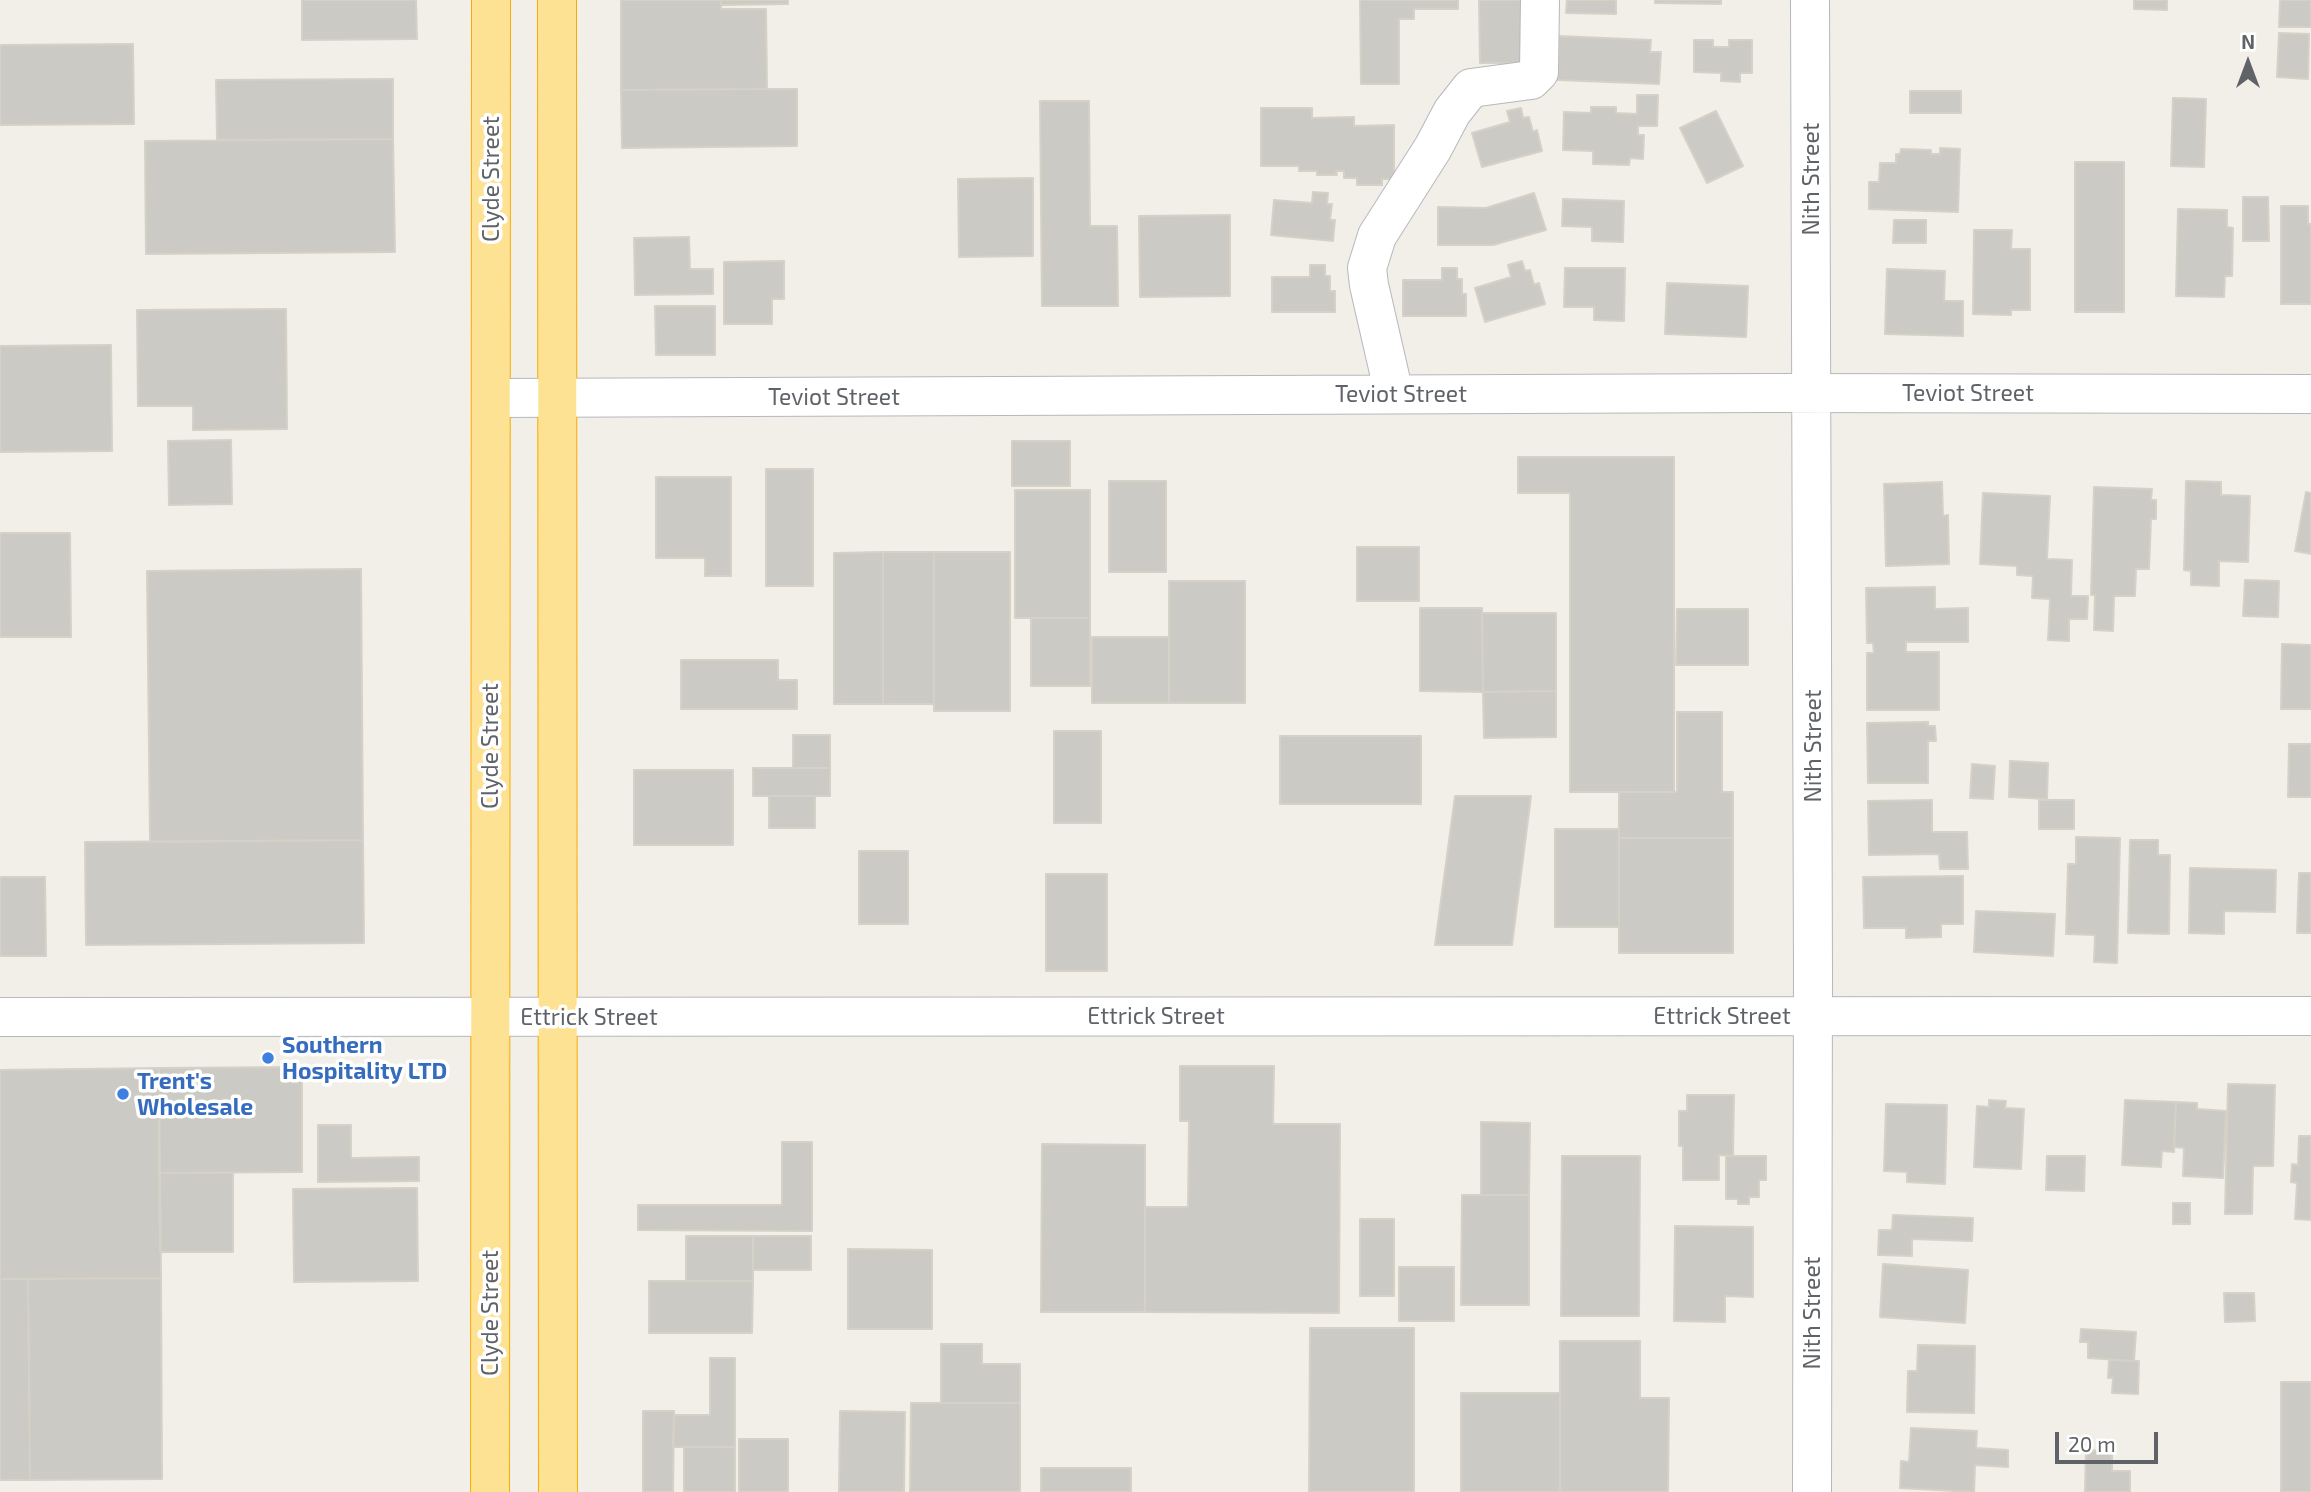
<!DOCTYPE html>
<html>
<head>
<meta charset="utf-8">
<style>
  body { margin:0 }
  #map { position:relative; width:2311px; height:1492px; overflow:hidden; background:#f1efe8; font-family:"Exo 2",sans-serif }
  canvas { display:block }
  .north { position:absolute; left:2213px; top:28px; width:70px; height:70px; -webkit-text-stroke:5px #fff; paint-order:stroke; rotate:0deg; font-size:19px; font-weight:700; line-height:28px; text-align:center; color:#5f6368 }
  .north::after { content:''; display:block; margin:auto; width:24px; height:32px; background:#5f6368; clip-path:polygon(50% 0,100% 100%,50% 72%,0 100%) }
  .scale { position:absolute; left:2055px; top:1432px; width:103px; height:32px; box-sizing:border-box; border:4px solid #5f6368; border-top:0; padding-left:9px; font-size:21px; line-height:24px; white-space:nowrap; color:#5f6368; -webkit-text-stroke:5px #fff; paint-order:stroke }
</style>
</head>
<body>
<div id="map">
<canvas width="2311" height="1492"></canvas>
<div class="north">N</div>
<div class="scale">20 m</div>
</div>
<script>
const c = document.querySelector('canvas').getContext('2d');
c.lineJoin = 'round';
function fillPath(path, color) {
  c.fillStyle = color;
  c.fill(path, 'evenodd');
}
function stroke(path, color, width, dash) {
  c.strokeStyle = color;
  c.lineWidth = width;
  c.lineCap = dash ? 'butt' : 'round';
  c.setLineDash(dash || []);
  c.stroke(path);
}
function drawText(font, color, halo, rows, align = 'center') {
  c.font = font + ' "Exo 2",sans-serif';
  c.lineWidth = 7;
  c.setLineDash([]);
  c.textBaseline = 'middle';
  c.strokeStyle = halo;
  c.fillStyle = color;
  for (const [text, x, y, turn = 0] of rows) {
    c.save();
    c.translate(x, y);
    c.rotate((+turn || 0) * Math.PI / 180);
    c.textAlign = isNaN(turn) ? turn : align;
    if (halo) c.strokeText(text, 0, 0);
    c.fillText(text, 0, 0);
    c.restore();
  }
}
const building = new Path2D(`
  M 302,0 L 416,0 L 417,39 L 302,40 Z
  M 621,0 L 721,0 L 721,9 L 766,9 L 767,89 L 621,90 Z
  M 721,0 L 788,0 L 788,4 L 721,5 Z
  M 1360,0 L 1458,0 L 1458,9 L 1414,9 L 1414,19 L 1399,19 L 1399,84 L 1361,84 Z
  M 1479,0 L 1529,0 L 1529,63 L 1480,63 Z
  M 1567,0 L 1616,0 L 1616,14 L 1566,13 Z
  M 1655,0 L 1721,0 L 1721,4 L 1655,3 Z
  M 2134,0 L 2167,0 L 2167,10 L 2134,9 Z
  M 2280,0 L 2311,0 L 2311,27 L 2279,27 Z
  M 2279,33 L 2309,34 L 2308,79 L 2277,77 Z
  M 1559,36 L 1651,40 L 1650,52 L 1661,52 L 1659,84 L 1558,80 Z
  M 1694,40 L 1713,40 L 1713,47 L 1729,47 L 1729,40 L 1752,40 L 1752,73 L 1740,73 L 1740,82 L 1721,81 L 1721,73 L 1694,72 Z
  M 133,44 L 134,124 L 0,125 L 0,45 Z
  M 393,79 L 393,139 L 217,140 L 216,80 Z
  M 767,89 L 797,89 L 797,146 L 622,148 L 621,90 Z
  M 1910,91 L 1961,91 L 1961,113 L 1910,113 Z
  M 1637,95 L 1658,95 L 1657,126 L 1638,126 L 1638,135 L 1644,135 L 1643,159 L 1630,158 L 1629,165 L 1593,164 L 1593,151 L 1563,150 L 1564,112 L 1591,113 L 1591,107 L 1616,107 L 1616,113 L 1637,114 Z
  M 2173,98 L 2206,99 L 2204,167 L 2171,166 Z
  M 1040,101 L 1089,101 L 1090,226 L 1117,226 L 1118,306 L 1042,306 Z
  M 1261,108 L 1312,108 L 1312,118 L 1354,117 L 1354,126 L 1394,125 L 1394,179 L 1382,179 L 1382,185 L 1357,185 L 1357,178 L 1344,178 L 1344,171 L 1336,171 L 1337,175 L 1317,175 L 1317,171 L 1299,171 L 1299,166 L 1261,166 Z
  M 1521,108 L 1523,118 L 1529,117 L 1533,132 L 1537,130 L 1542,151 L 1482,167 L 1472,133 L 1510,122 L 1507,111 Z
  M 1716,111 L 1743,166 L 1707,183 L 1680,128 Z
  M 393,139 L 395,252 L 146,254 L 145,141 Z
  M 1940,148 L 1960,149 L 1958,212 L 1869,209 L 1869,182 L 1879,182 L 1880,163 L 1896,163 L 1896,154 L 1900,154 L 1901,149 L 1931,150 L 1931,154 L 1940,154 Z
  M 2075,162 L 2124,162 L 2124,312 L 2075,312 Z
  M 1033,178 L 1033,256 L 959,257 L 958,179 Z
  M 1313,192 L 1328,193 L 1327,204 L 1332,204 L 1330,220 L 1335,220 L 1333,241 L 1271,235 L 1274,200 L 1312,203 Z
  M 1534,193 L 1546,230 L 1493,245 L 1438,245 L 1438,207 L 1486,208 Z
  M 2243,197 L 2268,197 L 2269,241 L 2243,241 Z
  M 1563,199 L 1624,201 L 1623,242 L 1592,241 L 1592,227 L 1562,226 Z
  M 2281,206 L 2308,206 L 2308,224 L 2311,224 L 2311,304 L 2281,304 Z
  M 2178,209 L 2227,210 L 2227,227 L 2233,228 L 2232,276 L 2225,276 L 2224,297 L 2176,296 Z
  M 1230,215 L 1230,296 L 1140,297 L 1139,216 Z
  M 1894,220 L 1926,220 L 1926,243 L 1893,243 Z
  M 1974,230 L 2012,230 L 2011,249 L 2030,249 L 2030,310 L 2011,310 L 2011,315 L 1973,314 Z
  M 689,237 L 690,269 L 713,269 L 713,294 L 635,295 L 634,238 Z
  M 784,261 L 784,299 L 772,299 L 772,324 L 724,324 L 724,262 Z
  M 1522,261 L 1525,271 L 1530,270 L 1534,285 L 1539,283 L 1545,304 L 1485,322 L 1475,288 L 1511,277 L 1508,265 Z
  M 1310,265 L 1325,265 L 1325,276 L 1330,276 L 1330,291 L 1335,291 L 1335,312 L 1272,312 L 1272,277 L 1310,277 Z
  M 1442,268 L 1457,268 L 1457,279 L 1462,279 L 1462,294 L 1466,294 L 1466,316 L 1403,316 L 1403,280 L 1442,280 Z
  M 1565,268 L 1625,268 L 1624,321 L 1594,320 L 1594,307 L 1564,307 Z
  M 1887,269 L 1945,271 L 1944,301 L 1963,301 L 1963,336 L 1885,334 Z
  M 1667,283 L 1748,286 L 1746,337 L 1665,334 Z
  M 655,306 L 715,306 L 715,355 L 656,355 Z
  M 286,309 L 287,429 L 193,430 L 193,406 L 138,406 L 137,310 Z
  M 111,345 L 112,451 L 0,452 L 0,346 Z
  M 231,440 L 232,504 L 169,505 L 168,441 Z
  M 1012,441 L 1070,441 L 1070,486 L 1012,486 Z
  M 1518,457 L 1674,457 L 1674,792 L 1570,792 L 1570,493 L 1518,493 Z
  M 766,469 L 813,469 L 813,586 L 766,586 Z
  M 656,477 L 731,477 L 731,576 L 705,576 L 705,558 L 656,558 Z
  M 1109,481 L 1166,481 L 1166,572 L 1109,572 Z
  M 2186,481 L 2221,482 L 2221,495 L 2250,496 L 2248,562 L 2219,561 L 2219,586 L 2191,585 L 2191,571 L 2184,570 Z
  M 1942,482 L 1943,516 L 1948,515 L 1949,564 L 1886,566 L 1884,484 Z
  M 2094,487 L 2152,489 L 2151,500 L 2156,500 L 2156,519 L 2151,519 L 2149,569 L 2136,569 L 2135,596 L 2114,596 L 2113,631 L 2094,630 L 2095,595 L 2091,595 Z
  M 1015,490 L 1090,490 L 1090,618 L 1015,618 Z
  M 2306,492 L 2311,493 L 2311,554 L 2295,551 Z
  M 1983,493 L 2050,496 L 2047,559 L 2072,560 L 2071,596 L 2088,596 L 2087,619 L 2069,619 L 2069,641 L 2048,640 L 2050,599 L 2032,598 L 2033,576 L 2017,575 L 2017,566 L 1980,564 Z
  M 0,533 L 70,533 L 71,637 L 0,637 Z
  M 1357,547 L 1419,547 L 1419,601 L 1357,601 Z
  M 883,552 L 934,552 L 934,704 L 883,704 Z
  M 883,552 L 883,704 L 834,704 L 834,553 Z
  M 934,552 L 1010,552 L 1010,711 L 934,711 Z
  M 361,569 L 363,840 L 150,842 L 147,571 Z
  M 2245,580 L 2279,581 L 2278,617 L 2243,616 Z
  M 1169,581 L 1245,581 L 1245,703 L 1169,703 Z
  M 1935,587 L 1935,609 L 1968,608 L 1968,642 L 1906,642 L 1906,652 L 1939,652 L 1939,710 L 1867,710 L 1867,653 L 1874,653 L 1873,643 L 1867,643 L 1866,588 Z
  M 1420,608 L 1482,608 L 1483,692 L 1420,691 Z
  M 1677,609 L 1748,609 L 1748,665 L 1676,665 Z
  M 1482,613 L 1556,613 L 1556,691 L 1483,692 Z
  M 1031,618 L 1090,618 L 1090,686 L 1031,686 Z
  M 1092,637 L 1169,637 L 1169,703 L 1092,703 Z
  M 2282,644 L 2311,645 L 2311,709 L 2281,709 Z
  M 681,660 L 778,660 L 778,680 L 797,680 L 797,709 L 681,709 Z
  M 1556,691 L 1556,737 L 1484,738 L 1483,692 Z
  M 1677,712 L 1722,712 L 1722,792 L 1733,792 L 1733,838 L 1619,838 L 1619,792 L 1677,792 Z
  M 1928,722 L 1928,726 L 1935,726 L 1936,741 L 1928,741 L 1928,783 L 1868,783 L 1867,723 Z
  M 1054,731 L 1101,731 L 1101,823 L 1054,823 Z
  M 793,735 L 830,735 L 830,768 L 793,768 Z
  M 1280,736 L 1421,736 L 1421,804 L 1280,804 Z
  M 2289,744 L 2311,744 L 2311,797 L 2288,797 Z
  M 2010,761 L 2048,763 L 2047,799 L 2009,797 Z
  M 1972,764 L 1995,766 L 1993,799 L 1970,798 Z
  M 753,768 L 830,768 L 830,796 L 753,796 Z
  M 634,770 L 733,770 L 733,845 L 634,845 Z
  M 769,796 L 815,796 L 815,828 L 769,828 Z
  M 1455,796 L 1531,796 L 1512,945 L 1435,945 Z
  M 1932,800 L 1932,832 L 1967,832 L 1968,869 L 1940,869 L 1939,854 L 1869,855 L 1868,801 Z
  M 2039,800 L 2074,800 L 2074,829 L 2039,829 Z
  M 1555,829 L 1619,829 L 1619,927 L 1555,927 Z
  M 2076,837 L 2120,838 L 2117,963 L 2094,962 L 2095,935 L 2066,934 L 2068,864 L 2076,864 Z
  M 1619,838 L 1733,838 L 1733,953 L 1619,953 Z
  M 363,840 L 364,943 L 86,945 L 85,842 Z
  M 2130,840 L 2158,840 L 2158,855 L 2170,855 L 2169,934 L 2128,933 Z
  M 859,851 L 908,851 L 908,924 L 859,924 Z
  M 2190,868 L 2276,870 L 2275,912 L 2224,911 L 2224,934 L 2189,933 Z
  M 2299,873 L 2311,873 L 2311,933 L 2297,933 Z
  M 1046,874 L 1107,874 L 1107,971 L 1046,971 Z
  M 1963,876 L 1963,924 L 1941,924 L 1941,937 L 1906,938 L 1906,928 L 1864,928 L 1863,877 Z
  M 0,877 L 45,877 L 46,956 L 0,956 Z
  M 1976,911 L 2055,914 L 2053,956 L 1974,952 Z
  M 1180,1066 L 1274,1066 L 1273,1124 L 1340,1124 L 1339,1313 L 1145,1312 L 1145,1207 L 1188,1207 L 1189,1121 L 1180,1121 Z
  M 302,1067 L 302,1172 L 159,1173 L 159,1068 Z
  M 159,1068 L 161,1278 L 0,1279 L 0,1070 Z
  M 2228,1084 L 2275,1085 L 2273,1166 L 2253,1166 L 2252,1214 L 2225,1214 Z
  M 1687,1095 L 1734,1095 L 1733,1156 L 1719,1155 L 1719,1180 L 1683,1180 L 1683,1146 L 1679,1146 L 1679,1111 L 1687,1111 Z
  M 1989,1100 L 2006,1101 L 2005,1108 L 2024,1109 L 2021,1169 L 1974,1167 L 1977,1106 L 1989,1107 Z
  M 2125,1100 L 2176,1102 L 2174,1152 L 2162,1151 L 2161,1167 L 2122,1165 Z
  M 2176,1102 L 2197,1103 L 2197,1109 L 2226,1111 L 2223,1178 L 2183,1176 L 2184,1148 L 2174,1147 Z
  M 1886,1104 L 1947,1105 L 1945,1184 L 1907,1182 L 1907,1172 L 1884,1171 Z
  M 1481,1122 L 1530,1123 L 1529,1195 L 1481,1195 Z
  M 318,1125 L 351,1125 L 351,1158 L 419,1157 L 419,1181 L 318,1182 Z
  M 2299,1136 L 2311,1136 L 2311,1220 L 2295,1219 L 2297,1183 L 2291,1182 L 2292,1164 L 2298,1165 Z
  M 782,1142 L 812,1142 L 812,1231 L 638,1230 L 638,1205 L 782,1205 Z
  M 1042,1144 L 1145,1145 L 1145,1312 L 1041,1312 Z
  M 1562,1156 L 1640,1156 L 1639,1316 L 1561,1316 Z
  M 1726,1156 L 1766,1156 L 1766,1180 L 1759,1180 L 1759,1197 L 1749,1197 L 1749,1204 L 1738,1204 L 1738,1199 L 1726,1199 Z
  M 2047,1156 L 2085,1156 L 2084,1191 L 2046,1190 Z
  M 159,1173 L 233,1173 L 233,1252 L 160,1252 Z
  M 417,1188 L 418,1281 L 294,1282 L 293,1189 Z
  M 1462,1195 L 1529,1195 L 1529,1305 L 1461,1305 Z
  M 2173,1203 L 2190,1203 L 2190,1224 L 2173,1224 Z
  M 1893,1215 L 1973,1218 L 1972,1241 L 1912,1239 L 1912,1256 L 1878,1255 L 1879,1230 L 1892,1230 Z
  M 1360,1219 L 1394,1219 L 1394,1296 L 1360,1296 Z
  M 1675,1226 L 1753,1227 L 1753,1297 L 1725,1296 L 1725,1322 L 1674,1321 Z
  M 686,1236 L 753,1236 L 753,1281 L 686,1281 Z
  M 753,1236 L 811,1236 L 811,1270 L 753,1270 Z
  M 848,1249 L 932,1250 L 932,1329 L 848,1329 Z
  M 1883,1264 L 1968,1270 L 1965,1323 L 1880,1317 Z
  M 1399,1267 L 1454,1267 L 1454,1321 L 1399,1321 Z
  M 161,1278 L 162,1479 L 30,1480 L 28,1279 Z
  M 0,1279 L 28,1279 L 30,1480 L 0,1480 Z
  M 649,1281 L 753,1281 L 752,1333 L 649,1333 Z
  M 2224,1293 L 2254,1293 L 2255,1321 L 2225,1322 Z
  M 1310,1328 L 1414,1328 L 1414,1492 L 1309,1492 Z
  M 2081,1329 L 2136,1332 L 2134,1361 L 2088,1358 L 2088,1342 L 2080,1342 Z
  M 1560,1341 L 1640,1341 L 1640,1398 L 1669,1398 L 1668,1492 L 1560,1492 Z
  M 941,1344 L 982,1344 L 982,1364 L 1020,1364 L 1020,1403 L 941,1403 Z
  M 1918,1345 L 1975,1346 L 1974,1413 L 1907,1412 L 1908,1371 L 1917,1371 Z
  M 710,1358 L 735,1358 L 735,1447 L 673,1447 L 674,1415 L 710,1415 Z
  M 2109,1360 L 2139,1361 L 2138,1394 L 2112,1393 L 2113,1378 L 2108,1378 Z
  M 2281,1382 L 2311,1382 L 2311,1492 L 2281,1492 Z
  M 1461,1393 L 1560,1393 L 1560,1492 L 1461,1492 Z
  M 911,1403 L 1020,1403 L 1020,1492 L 910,1492 Z
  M 643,1411 L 674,1411 L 673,1492 L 643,1492 Z
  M 840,1411 L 905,1412 L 904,1492 L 839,1492 Z
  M 1911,1428 L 1977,1431 L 1976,1448 L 2008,1450 L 2008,1467 L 1975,1465 L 1974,1492 L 1900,1488 L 1901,1461 L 1909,1462 Z
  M 739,1439 L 788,1439 L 788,1492 L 739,1492 Z
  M 684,1447 L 735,1447 L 735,1492 L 684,1492 Z
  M 2086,1450 L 2112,1451 L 2112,1471 L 2130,1471 L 2130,1492 L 2085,1492 Z
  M 1041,1468 L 1131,1468 L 1131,1492 L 1041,1492 Z`);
const street = new Path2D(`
  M 1810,0 L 1813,972 L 1812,1492
  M 1394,394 L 1369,285 L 1367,268 L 1377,236 L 1433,148 L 1452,112 L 1471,88 L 1531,80 L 1539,72 L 1540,0
  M 491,398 L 1770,393 L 2311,394
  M 0,1017 L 2311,1016`);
const highway = new Path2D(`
  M 557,0 L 558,1492
  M 490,1492 L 491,0`);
const markers = [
  [268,1058,7,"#3f7fe0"],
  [123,1094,7,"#3f7fe0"]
];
const streetNames = [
  ["Clyde Street",491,179,-90],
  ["Nith Street",1811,179,-90],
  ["Teviot Street",1968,393],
  ["Teviot Street",1401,394],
  ["Teviot Street",834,397],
  ["Clyde Street",490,746,-90],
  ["Nith Street",1813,746,-90],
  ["Ettrick Street",1156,1016],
  ["Ettrick Street",1722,1016],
  ["Ettrick Street",589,1017],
  ["Clyde Street",490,1313,-90],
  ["Nith Street",1812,1313,-90]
];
const shopNames = [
  ["Southern",282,1045],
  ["Hospitality LTD",282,1071],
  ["Trent's",137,1081],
  ["Wholesale",137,1107]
];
fillPath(building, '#cccac5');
stroke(building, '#d6d1c6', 2);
stroke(street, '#b5b8bc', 40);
stroke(highway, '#f9ab00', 40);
stroke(street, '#fff', 38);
stroke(highway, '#fde293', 38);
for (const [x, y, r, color] of markers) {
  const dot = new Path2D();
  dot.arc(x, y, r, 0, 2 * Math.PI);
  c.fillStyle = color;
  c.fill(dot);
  stroke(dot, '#fff', 2.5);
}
drawText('23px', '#5f6368', '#fff', streetNames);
drawText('bold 23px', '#366cbe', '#fff', shopNames, 'left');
</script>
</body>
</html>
